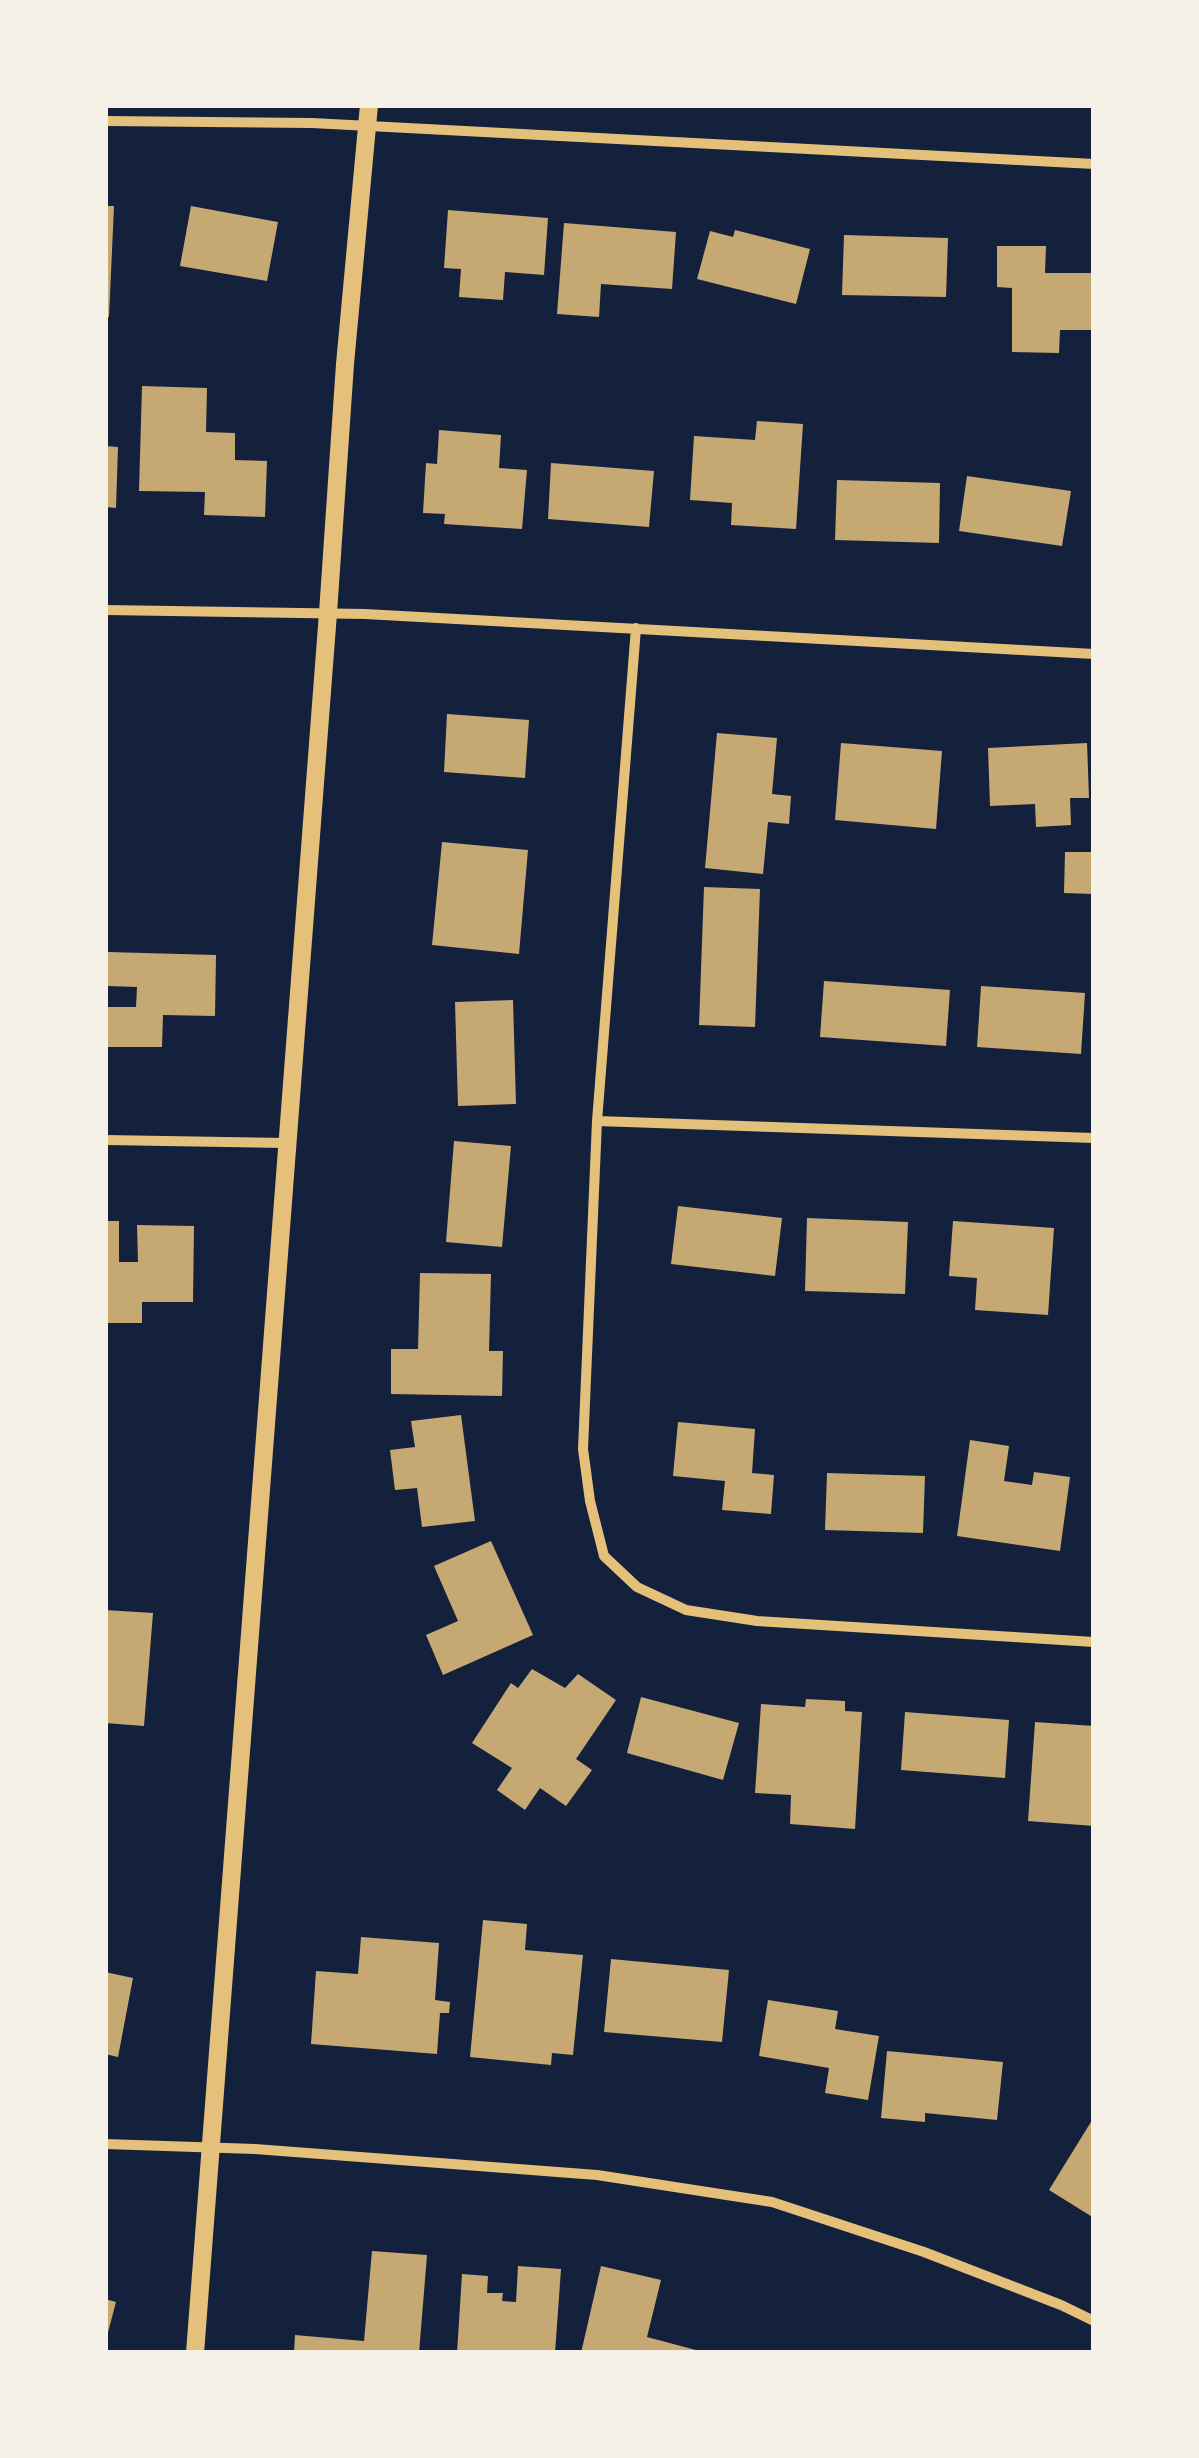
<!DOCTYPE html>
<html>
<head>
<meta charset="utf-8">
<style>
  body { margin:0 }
  #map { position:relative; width:1199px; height:2458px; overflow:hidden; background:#14213d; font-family:Mulish,sans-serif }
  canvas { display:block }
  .frame { position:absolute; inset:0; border:108px solid #f6f1e7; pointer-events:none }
</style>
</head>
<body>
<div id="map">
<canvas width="1199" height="2458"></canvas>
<div class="frame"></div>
</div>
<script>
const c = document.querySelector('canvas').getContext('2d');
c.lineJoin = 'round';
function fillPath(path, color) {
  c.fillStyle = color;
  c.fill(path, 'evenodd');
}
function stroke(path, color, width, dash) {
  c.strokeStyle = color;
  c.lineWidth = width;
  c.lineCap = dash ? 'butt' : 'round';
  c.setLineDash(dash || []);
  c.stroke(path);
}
const building = new Path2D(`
  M 105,206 L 114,206 L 109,317 L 105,317 Z
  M 191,206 L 278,222 L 267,281 L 180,266 Z
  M 448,210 L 548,218 L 544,275 L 505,272 L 503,300 L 459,297 L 461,269 L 444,268 Z
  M 564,223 L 676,232 L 672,289 L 601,284 L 599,317 L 557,314 Z
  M 735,230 L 810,249 L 796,304 L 697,279 L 710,231 L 733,237 Z
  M 844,235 L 948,238 L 946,297 L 842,295 Z
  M 997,246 L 1046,246 L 1045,273 L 1091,273 L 1091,330 L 1060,330 L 1059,353 L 1012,352 L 1012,288 L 997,287 Z
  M 142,386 L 207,388 L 206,432 L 235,433 L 235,460 L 267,461 L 265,517 L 204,515 L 205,492 L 139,491 Z
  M 757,421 L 803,424 L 796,529 L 731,525 L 732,503 L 690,500 L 694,436 L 755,440 Z
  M 439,430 L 501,435 L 499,468 L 527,470 L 522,529 L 444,524 L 445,514 L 423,513 L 426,463 L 437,464 Z
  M 105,446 L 118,447 L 116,508 L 105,507 Z
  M 551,463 L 654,471 L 649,527 L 548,519 Z
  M 967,476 L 1071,491 L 1062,546 L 959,531 Z
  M 837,480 L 940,483 L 939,543 L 835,540 Z
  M 447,714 L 529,720 L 525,778 L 444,772 Z
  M 717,733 L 777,738 L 772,794 L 791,796 L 789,824 L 768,822 L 763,874 L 705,868 Z
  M 841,743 L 942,751 L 936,829 L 835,820 Z
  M 1087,743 L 1089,798 L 1070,798 L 1071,825 L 1036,827 L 1035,804 L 990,806 L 988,748 Z
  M 442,842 L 528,850 L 519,954 L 432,945 Z
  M 1065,852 L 1094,852 L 1094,894 L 1064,893 Z
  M 704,887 L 760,889 L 755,1027 L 699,1025 Z
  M 108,952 L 216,955 L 215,1016 L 163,1015 L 162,1047 L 107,1047 L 108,1007 L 136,1007 L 137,987 L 107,986 Z
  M 824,981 L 950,990 L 946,1046 L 820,1037 Z
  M 981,986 L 1085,993 L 1081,1054 L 977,1047 Z
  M 513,1000 L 516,1104 L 458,1106 L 455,1002 Z
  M 454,1141 L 511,1146 L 502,1247 L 446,1242 Z
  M 678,1206 L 782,1218 L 775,1276 L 671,1264 Z
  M 807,1218 L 908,1222 L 905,1294 L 805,1291 Z
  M 105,1221 L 119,1221 L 119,1262 L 138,1262 L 137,1225 L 194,1226 L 193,1302 L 142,1302 L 142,1323 L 105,1323 Z
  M 953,1221 L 1054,1228 L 1048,1315 L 975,1310 L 977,1278 L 949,1276 Z
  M 420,1273 L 491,1274 L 489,1351 L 503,1351 L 502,1396 L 391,1394 L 391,1349 L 418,1349 Z
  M 461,1415 L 475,1521 L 422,1527 L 417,1488 L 395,1490 L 390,1450 L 415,1447 L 411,1421 Z
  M 678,1422 L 755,1429 L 752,1473 L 774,1475 L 771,1514 L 722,1510 L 725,1481 L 673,1476 Z
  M 970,1440 L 1009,1446 L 1004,1481 L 1032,1485 L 1034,1472 L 1070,1477 L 1060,1551 L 957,1536 Z
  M 827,1473 L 925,1476 L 923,1533 L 825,1530 Z
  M 491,1541 L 533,1635 L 443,1675 L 426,1635 L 458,1621 L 434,1566 Z
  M 105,1610 L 153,1613 L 144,1726 L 105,1723 Z
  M 532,1669 L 565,1688 L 578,1674 L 616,1700 L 576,1759 L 592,1770 L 566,1806 L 540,1788 L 525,1810 L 497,1790 L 512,1768 L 472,1743 L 511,1683 L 518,1688 Z
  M 641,1697 L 739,1723 L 723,1780 L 627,1753 Z
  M 806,1699 L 845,1701 L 845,1711 L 862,1712 L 855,1829 L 790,1824 L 791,1795 L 755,1793 L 761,1704 L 805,1707 Z
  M 905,1712 L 1009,1720 L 1005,1778 L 901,1770 Z
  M 1035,1722 L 1094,1726 L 1094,1826 L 1028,1821 Z
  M 483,1920 L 527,1924 L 525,1950 L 583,1955 L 573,2055 L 552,2053 L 551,2065 L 470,2057 Z
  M 361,1937 L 439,1943 L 435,2000 L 450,2002 L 449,2013 L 440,2013 L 437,2054 L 311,2044 L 316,1971 L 358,1974 Z
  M 611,1959 L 729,1970 L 722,2042 L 604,2032 Z
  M 105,1972 L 133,1978 L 118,2057 L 105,2054 Z
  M 768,2000 L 838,2011 L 835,2029 L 879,2036 L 868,2100 L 825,2093 L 829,2068 L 759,2056 Z
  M 887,2051 L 1003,2062 L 997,2120 L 925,2113 L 925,2122 L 881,2118 Z
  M 1094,2117 L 1094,2218 L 1049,2190 Z
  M 372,2251 L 427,2255 L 419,2353 L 294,2353 L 295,2335 L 364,2341 Z
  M 518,2266 L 561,2269 L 555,2353 L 457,2353 L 462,2274 L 488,2276 L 487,2293 L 503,2293 L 502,2301 L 516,2302 Z
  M 601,2266 L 661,2280 L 647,2337 L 707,2353 L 581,2353 Z
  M 105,2299 L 116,2302 L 106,2340 L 105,2340 Z`);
const minor = new Path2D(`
  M 105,121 L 312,123 L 1094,164
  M 105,610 L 365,614 L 1094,654
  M 636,628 L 597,1121 L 583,1449 L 590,1501 L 604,1556 L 637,1587 L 686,1610 L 757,1621 L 1094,1642
  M 597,1121 L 1094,1138
  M 105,1140 L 286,1143
  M 105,2144 L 255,2149 L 597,2175 L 772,2202 L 924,2252 L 1061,2305 L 1094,2321`);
const tertiary = new Path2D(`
  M 195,2353 L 328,613 L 345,364 L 369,105`);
fillPath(building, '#c6a872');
stroke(minor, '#e5c07b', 10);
stroke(tertiary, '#e5c07b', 18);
</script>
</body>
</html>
